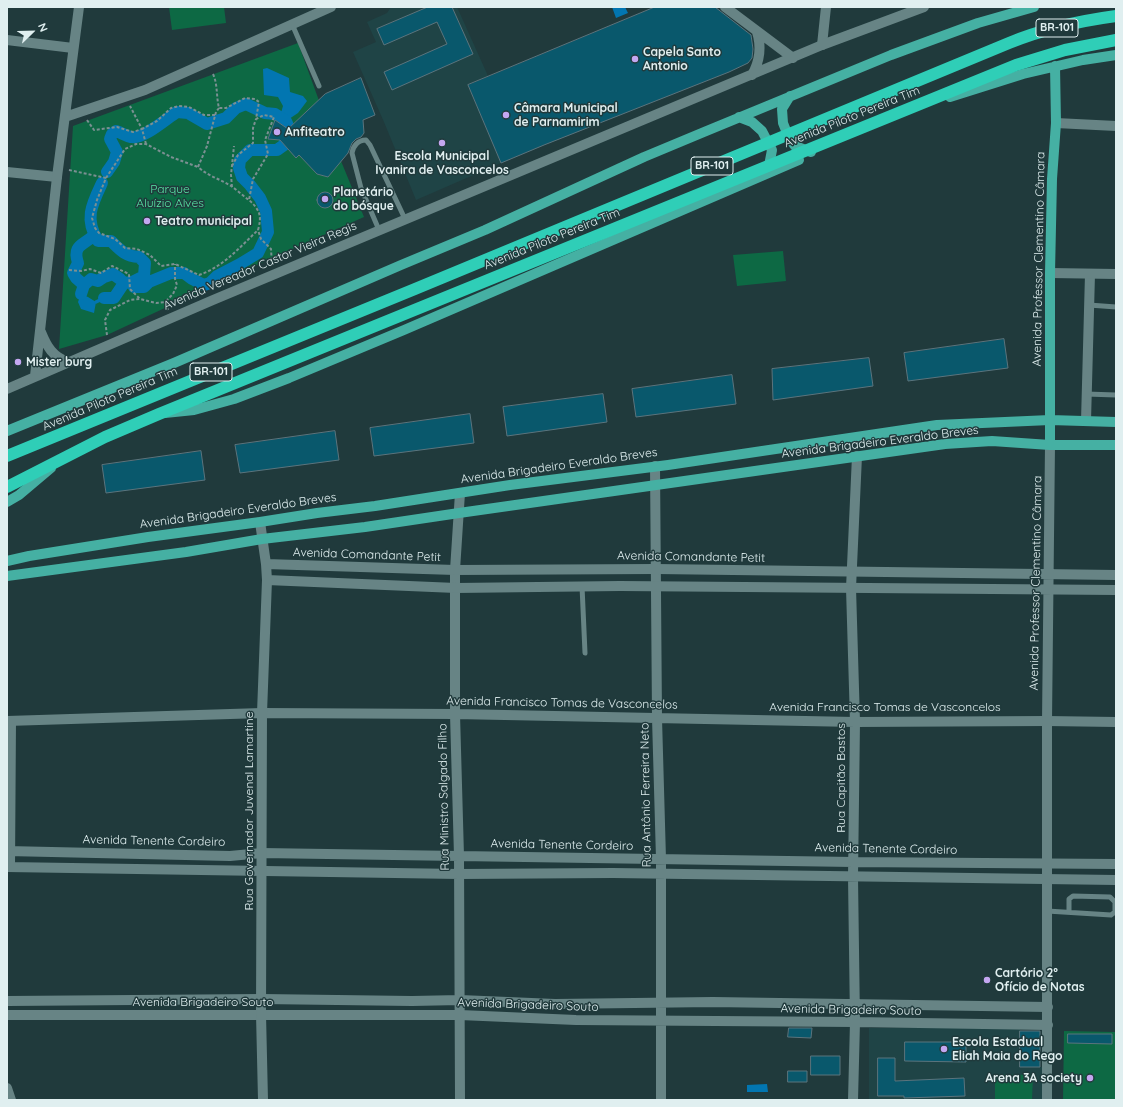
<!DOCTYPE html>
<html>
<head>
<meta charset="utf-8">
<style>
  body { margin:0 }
  #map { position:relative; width:1123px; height:1107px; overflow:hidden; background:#203a3c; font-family:Quicksand,sans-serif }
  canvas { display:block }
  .frame { position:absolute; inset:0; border:8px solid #e0eff0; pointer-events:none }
  .north { position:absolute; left:12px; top:12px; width:40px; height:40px; -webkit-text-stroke:3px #203a3c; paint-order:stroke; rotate:67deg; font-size:11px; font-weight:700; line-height:16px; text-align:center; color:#e0eff0 }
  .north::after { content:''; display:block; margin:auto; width:14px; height:18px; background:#e0eff0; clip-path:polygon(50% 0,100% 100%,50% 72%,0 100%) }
</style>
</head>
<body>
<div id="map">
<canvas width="1123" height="1107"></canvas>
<div class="frame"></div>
<div class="north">N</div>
</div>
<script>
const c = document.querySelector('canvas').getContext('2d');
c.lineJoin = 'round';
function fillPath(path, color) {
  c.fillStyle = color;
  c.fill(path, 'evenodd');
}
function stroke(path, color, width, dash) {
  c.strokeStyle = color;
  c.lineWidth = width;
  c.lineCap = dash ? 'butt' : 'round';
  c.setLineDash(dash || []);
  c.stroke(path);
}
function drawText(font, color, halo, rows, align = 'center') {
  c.font = font + ' Quicksand,sans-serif';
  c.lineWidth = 3;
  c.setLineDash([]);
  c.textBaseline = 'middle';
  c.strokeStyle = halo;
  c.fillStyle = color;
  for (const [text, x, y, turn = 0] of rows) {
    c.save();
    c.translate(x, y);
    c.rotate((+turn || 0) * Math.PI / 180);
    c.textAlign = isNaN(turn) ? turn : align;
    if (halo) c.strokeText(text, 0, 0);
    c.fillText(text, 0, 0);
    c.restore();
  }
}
const built = new Path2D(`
  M 391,7 L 457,7 L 488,76 L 468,85 L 501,163 L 416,200 L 384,122 L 353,52 L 376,42 L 367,22 L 387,13 Z
  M 869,1028 L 1020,1028 L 1020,1067 L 1043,1067 L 1043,1100 L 869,1100 Z`);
const green = new Path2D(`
  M 169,7 L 224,7 L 226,23 L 172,30 Z
  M 298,43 L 341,161 L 364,217 L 272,258 L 107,335 L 59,349 L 73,126 Z
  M 783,251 L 786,281 L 737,286 L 733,255 Z
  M 1064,1031 L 1116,1032 L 1116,1100 L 1063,1100 Z
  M 995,1074 L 1033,1075 L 1032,1100 L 995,1100 Z`);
const water = new Path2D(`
  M 612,7 L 625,7 L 628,13 L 616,18 Z
  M 267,68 L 289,78 L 290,92 L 303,96 L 307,101 L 298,113 L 286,121 L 280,116 L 283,106 L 278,97 L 264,95 L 263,69 Z
  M 81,294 L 88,297 L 96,302 L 94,313 L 81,309 L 78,302 Z
  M 767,1084 L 768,1092 L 747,1092 L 747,1085 Z`);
const stream = new Path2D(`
  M 96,302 L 104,298`);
const canal = new Path2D(`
  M 107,172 L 114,162 L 117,152 L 110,139 L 112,134 L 116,131 C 122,133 126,136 131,137 C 143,140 167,118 177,112 L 188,113 L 207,124 L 226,118 L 236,108 L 246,104 L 265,113 L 275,114 L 286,121 L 289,128 L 284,145 L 277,150 L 250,150 L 240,160 L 239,168 L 242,177 L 250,185 L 260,198 L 266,211 L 268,232 L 258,253 L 240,264 L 217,276 L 210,283 L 204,285 L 192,279 L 184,273 L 171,273 L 149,282 L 144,287 L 134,287 L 132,282
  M 102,183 C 92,204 84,219 98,241 L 111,241 C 120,250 125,256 139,257 L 145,263 L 144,276 L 132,282 L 124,283 L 114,298 L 104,298
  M 84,285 L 76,278 L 73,273 L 78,263 C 72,244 84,246 94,235
  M 81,294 L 84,285 L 91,279 L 98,281 L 104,277 L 113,274 L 120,279 L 124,283`);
const building = new Path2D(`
  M 428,7 L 452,7 L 473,54 L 392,90 L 384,72 L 447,44 L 437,22 L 384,45 L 377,29 Z
  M 655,7 L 715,7 L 751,35 L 753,49 L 752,58 L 748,63 L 729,72 L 544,145 L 501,163 L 468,85 Z
  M 361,78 L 375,115 L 363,120 L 364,133 L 361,137 L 356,139 L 352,143 L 348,153 L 328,177 L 317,174 L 299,155 L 296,158 L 280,140 L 268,139 L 275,120 L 288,129 L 325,94 Z
  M317 200a8 8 0 1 1 16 0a8 8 0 1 1-16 0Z
  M 1004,339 L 1008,368 L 908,381 L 904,353 Z
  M 869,358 L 873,386 L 773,400 L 772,369 Z
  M 732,375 L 736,404 L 636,417 L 632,389 Z
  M 603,394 L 607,422 L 507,436 L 503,407 Z
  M 470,414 L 474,443 L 374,456 L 370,428 Z
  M 335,431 L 339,460 L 240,473 L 235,445 Z
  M 201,451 L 205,480 L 106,493 L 102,465 Z
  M 789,1028 L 812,1028 L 811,1038 L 788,1037 Z
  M 1020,1031 L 1040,1031 L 1040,1067 L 1020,1067 Z
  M 1068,1034 L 1112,1034 L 1112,1044 L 1068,1043 Z
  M 905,1042 L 966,1042 L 966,1062 L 905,1061 Z
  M 811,1056 L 840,1056 L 840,1075 L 811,1075 Z
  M 878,1058 L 895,1058 L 895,1081 L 964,1078 L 965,1096 L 904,1098 L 904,1096 L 878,1096 Z
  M 788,1071 L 807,1071 L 807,1082 L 788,1082 Z`);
const path = new Path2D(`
  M 213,74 C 218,85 216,96 219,108 L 226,108 L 245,98 L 255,99 L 259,102 L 256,119 L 264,115 L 274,117 L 265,140 L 268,154 L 253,179 L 249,200 C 260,210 262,216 258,230 L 261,239 L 271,249 L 272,265
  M 219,108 L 216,112 L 207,146 L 198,167 C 208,176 220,179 231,186 C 237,190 243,196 249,200
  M 87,120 L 94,130 L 117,127 L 133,132 L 142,129 L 130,106
  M 146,144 L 142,129 L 157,121 L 171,108 L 179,106 L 189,107 L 204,115 L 215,115
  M 232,166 L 238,155 L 253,143 L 253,128 L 256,119
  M 69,170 L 106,178 L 97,200 L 92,218 L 95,228 L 99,233 L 115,239 L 125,248 L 137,249 L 150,255 L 161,266 L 175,264 L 199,275 C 223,267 240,247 258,230
  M 106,178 L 125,149 L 136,144 L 146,144 L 171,157 L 198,167
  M 232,187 L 231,175 L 234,146
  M 69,270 L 81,271 L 90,269 L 101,273 L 112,266 L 129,274 L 130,289 L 140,299
  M 168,310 L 165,302 L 173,294 L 177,285 L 175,279 L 175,264
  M 107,335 L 105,320 L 110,310 L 130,300 L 140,299 L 156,303 L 165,302`);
const lane = new Path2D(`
  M 292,24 L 319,86
  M 379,230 L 361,188 L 352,153 C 353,146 358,140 366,140 L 370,145 L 405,219
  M 1089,305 L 1116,307
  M 1086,394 L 1116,395
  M 582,586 L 585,653
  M 1047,911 L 1111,915 L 1115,912 L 1115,902 L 1110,897 L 1073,896 L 1069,899 L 1069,912`);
const street = new Path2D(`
  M 7,40 L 73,48
  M 822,45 L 826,7
  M 7,172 L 57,177
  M 1086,421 L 1090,274
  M 655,466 L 657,718 L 661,859 L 661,1100
  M 7,721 L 262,713 L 455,714 L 855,722 L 1047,721 L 1116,722
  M 7,851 L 230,856 L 262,853 L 853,862 L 1116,864
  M 7,867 L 459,874 L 613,873 L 1116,880
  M 10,867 L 11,721
  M 7,1001 L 262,999 L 412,1001 L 460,1000 L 555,1004 L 713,1002 L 1048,1007
  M 7,1015 L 460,1015 L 576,1020 L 855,1022 L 1048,1025
  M 7,1088 L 11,1100
  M 460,1100 L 459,856 L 455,714 L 455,570 L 460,493
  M 853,1100 L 855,1022 L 853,877 L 855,722 L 851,588 L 857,456`);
const secondary = new Path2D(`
  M 725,7 L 793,58
  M 752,75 C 760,61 762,48 757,32
  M 65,117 L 145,90 L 331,7
  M 1056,123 L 1116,126
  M 1050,273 L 1116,274
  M 41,332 C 47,347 53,357 68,362
  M 35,376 L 57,177 L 79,7
  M 7,389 L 213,300 L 822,45 L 924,7
  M 260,522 L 266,564 L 267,580 L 262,713 L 261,1014 L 263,1100
  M 266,564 L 455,570 L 656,569 L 1116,575
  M 267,580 L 456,588 L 620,586 L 1116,590
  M 1047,1100 L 1047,721 L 1050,445`);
const primary = new Path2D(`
  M 790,96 L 782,109 L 783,123 L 789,138 L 795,146 L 811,152
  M 950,97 L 1023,74 L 1083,60 L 1116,55
  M 739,117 L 752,122 L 762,131 L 772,150 L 768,171
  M 165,413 L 194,410 L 234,399 L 289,378 L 404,330 L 799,160
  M 7,431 L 174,363 L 401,265 L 485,230 L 644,157 L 704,132 L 891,55 L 978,23 L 1034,7
  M 1050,445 L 1050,273 L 1052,179 L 1056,123 L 1055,66
  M 7,502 L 19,495 L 51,468
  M 7,561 L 29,556 L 148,537 L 260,522 L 317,513 L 375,506 L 510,485 L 668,465 L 937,425 L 1050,420 L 1116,422
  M 7,576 L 186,552 L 262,539 L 365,527 L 459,513 L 945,444 L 992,441 L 1050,445 L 1116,445`);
const highway = new Path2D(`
  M 7,456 L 415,289 L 1009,43 C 1043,29 1079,21 1116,16
  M 7,487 L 105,437 L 159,414 L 1016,65 L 1065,50 L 1116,40`);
const markers = [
  [635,59,4,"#c4a7f1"],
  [506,115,4,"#c4a7f1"],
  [277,132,4,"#c4a7f1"],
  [442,143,4,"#c4a7f1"],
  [325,199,4,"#c4a7f1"],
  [147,221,4,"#c4a7f1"],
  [18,362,4,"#c4a7f1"],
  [987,980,4,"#c4a7f1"],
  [944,1049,4,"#c4a7f1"],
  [1090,1078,4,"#c4a7f1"]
];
const shields = [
  [1057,28,42],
  [712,166,42],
  [211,372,42]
];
const shieldNames = [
  ["BR-101",1057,28],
  ["BR-101",712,166],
  ["BR-101",211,372]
];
const poiNames = [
  ["Capela Santo",643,52],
  ["Antonio",643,66],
  ["Câmara Municipal",514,108],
  ["de Parnamirim",514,122],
  ["Anfiteatro",285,132],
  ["Escola Municipal",442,156,"center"],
  ["Ivanira de Vasconcelos",442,170,"center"],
  ["Planetário",333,192],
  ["do bósque",333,206],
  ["Teatro municipal",155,221],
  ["Mister burg",26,362],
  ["Cartório 2º",995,973],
  ["Ofício de Notas",995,987],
  ["Escola Estadual",952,1042],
  ["Eliah Maia do Rego",952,1056],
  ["Arena 3A society",1082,1078,"right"]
];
const streetNames = [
  ["Avenida Piloto Pereira Tim",852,117,-22],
  ["Avenida Piloto Pereira Tim",552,239,-22],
  ["Avenida Professor Clementino Câmara",1039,259,-89],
  ["Avenida Vereador Castor Vieira Regis",260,266,-23],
  ["Avenida Piloto Pereira Tim",110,399,-23],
  ["Avenida Brigadeiro Everaldo Breves",880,442,-7],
  ["Avenida Brigadeiro Everaldo Breves",559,466,-8],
  ["Avenida Brigadeiro Everaldo Breves",238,511,-8],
  ["Avenida Comandante Petit",367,555,2],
  ["Avenida Comandante Petit",691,557,1],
  ["Avenida Professor Clementino Câmara",1036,583,-89],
  ["Avenida Francisco Tomas de Vasconcelos",562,703,1],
  ["Avenida Francisco Tomas de Vasconcelos",885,707],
  ["Rua Capitão Bastos",841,778,-90],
  ["Rua Antônio Ferreira Neto",646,795,-91],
  ["Rua Ministro Salgado Filho",444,797,-91],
  ["Rua Governador Juvenal Lamartine",249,811,-90],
  ["Avenida Tenente Cordeiro",154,841,1],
  ["Avenida Tenente Cordeiro",562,845,1],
  ["Avenida Tenente Cordeiro",886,849,1],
  ["Avenida Brigadeiro Souto",203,1002],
  ["Avenida Brigadeiro Souto",528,1005,2],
  ["Avenida Brigadeiro Souto",851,1010,1]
];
const parkNames = [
  ["Parque",170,189],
  ["Aluízio Alves",170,203]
];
fillPath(built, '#1f4446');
fillPath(green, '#0d6944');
fillPath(water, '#0276b1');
stroke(stream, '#0276b1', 3.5);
stroke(canal, '#0276b1', 12);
fillPath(building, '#09586c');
stroke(building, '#5b747d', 1);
stroke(path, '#7b9092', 2, [3, 2]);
stroke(lane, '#678485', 5);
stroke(street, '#678485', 10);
stroke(secondary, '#678485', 10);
stroke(primary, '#45b0a3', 10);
stroke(highway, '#2fceb7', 12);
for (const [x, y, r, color] of markers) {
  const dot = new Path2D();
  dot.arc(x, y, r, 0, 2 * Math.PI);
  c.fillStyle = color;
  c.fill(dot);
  stroke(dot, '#203a3c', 1.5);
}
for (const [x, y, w] of shields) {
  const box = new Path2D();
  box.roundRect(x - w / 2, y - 9, w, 18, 3);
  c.fillStyle = '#203a3c';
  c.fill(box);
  stroke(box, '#e0eff0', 1);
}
drawText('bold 11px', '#e0eff0', null, shieldNames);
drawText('bold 12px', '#e0eff0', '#203a3c', poiNames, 'left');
drawText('12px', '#e0eff0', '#203a3c', streetNames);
drawText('12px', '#58e7a5', '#203a3c', parkNames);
</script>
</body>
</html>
